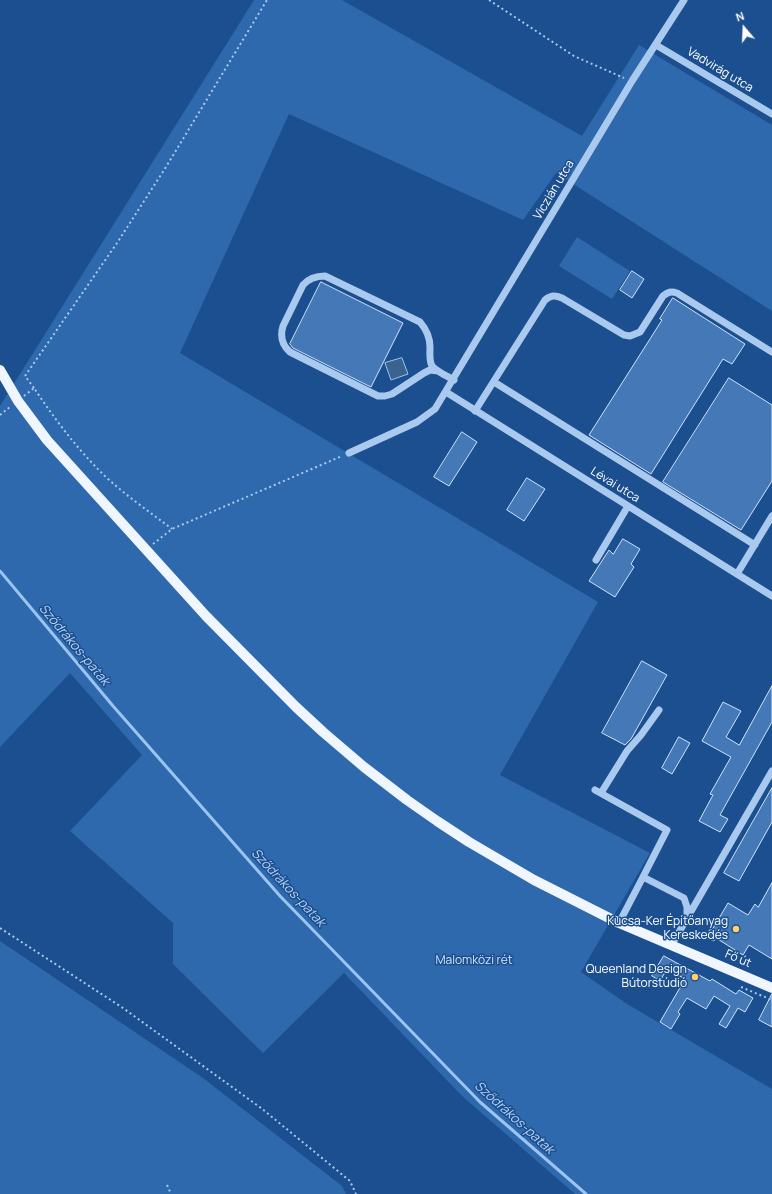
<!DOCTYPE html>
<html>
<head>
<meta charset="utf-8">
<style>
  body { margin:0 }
  #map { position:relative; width:772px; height:1194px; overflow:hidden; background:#1b4f8f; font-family:Manrope,sans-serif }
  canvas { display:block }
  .north { position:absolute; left:724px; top:8px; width:40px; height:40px; -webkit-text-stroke:3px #1b4f8f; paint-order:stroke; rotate:341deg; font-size:11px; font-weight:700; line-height:16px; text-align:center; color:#fff }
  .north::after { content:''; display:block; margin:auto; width:14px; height:18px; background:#fff; clip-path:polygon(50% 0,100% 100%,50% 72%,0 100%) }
</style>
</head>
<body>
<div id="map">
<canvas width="772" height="1194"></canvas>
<div class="north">N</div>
</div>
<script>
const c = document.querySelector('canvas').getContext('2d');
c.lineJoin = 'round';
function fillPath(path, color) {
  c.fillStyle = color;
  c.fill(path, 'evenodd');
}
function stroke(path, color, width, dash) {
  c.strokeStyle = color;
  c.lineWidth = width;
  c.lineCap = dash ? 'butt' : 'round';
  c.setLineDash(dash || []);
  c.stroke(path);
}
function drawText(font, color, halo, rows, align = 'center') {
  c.font = font + ' Manrope,sans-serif';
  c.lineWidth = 3;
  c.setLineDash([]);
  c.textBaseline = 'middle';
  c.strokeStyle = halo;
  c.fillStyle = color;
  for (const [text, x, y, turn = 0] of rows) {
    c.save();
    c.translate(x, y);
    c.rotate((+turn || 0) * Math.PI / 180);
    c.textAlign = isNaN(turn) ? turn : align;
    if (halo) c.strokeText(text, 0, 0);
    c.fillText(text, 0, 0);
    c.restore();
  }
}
const green = new Path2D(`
  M 254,0 L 342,0 L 582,136 L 639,45 L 772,125 L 772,311 L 556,173 L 523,220 L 289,114 L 180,353 L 598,602 L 500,775 L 650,853 L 581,972 L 627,1004 L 772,1089 L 772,1194 L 575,1194 L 462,1096 L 344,973 L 263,1053 L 173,964 L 173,923 L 70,831 L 142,755 L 70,673 L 0,747 L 0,406 Z
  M 577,237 L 630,271 L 612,299 L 559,266 Z
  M 0,941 L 203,1078 L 342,1186 L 346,1194 L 0,1194 Z`);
const water = new Path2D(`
  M 402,358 L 408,374 L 391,380 L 385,363 Z`);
const stream = new Path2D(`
  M 0,571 L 113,706 L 280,896 L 480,1102 L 586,1194`);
const building = new Path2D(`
  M 632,271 L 644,279 L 632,298 L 620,290 Z
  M 321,282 L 403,323 L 371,387 L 293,348 L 290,344 Z
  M 673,298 L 745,344 L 732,364 L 723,359 L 651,474 L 589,435 L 662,320 L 660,319 Z
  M 729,378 L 772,405 L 772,481 L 741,530 L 663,482 Z
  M 462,432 L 477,442 L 449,486 L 434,477 Z
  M 527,478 L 545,489 L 524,521 L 507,510 Z
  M 623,539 L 640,549 L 631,564 L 634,567 L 615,597 L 589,581 L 609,550 L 613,554 Z
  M 642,661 L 667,675 L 631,739 L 625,745 L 602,733 Z
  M 772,686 L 772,722 L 720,815 L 728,819 L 720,832 L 699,821 L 713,795 L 710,794 L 731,757 L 702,741 L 723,702 L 741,711 L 726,737 L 739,745 Z
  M 679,737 L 690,743 L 672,774 L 662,768 Z
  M 772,788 L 772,822 L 739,881 L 724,873 Z
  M 772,883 L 772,959 L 749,945 L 743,955 L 716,938 L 714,941 L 706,937 L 710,929 L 712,930 L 728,903 L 748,915 L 755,904 L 758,907 Z
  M 664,956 L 710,981 L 712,979 L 736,994 L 739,990 L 753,998 L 745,1012 L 738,1008 L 726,1028 L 719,1024 L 730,1006 L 714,996 L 706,1009 L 687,998 L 678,1012 L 680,1014 L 671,1029 L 660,1022 L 685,979 L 667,969 L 660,981 L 652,976 Z
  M 772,994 L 772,1027 L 759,1020 Z`);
const path = new Path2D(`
  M 489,0 L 574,56 L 624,78
  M 34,388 L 25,376 L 117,243 L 166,167 L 267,0
  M 24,396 L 34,388 C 52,415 72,442 94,465 C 116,489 146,509 172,529
  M 0,415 L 11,406
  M 153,544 L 172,529 L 342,456
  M 0,928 L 123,1008 L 261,1108 L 350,1181 L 356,1194
  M 741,987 L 772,1000
  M 167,1185 L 171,1194`);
const minor = new Path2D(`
  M 656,45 L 772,114
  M 438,371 L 430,370 L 424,373 L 392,394 L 385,396 L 378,396 L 290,352 C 282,345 280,336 283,326 L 303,285 C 309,278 316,276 325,276 L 420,322 C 426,329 430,337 430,347 C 430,353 429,361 432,366 C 437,372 447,376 454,380
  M 494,382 L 755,545
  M 446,392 L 772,596
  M 475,411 L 545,300 C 551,295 555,295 562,298 L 624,335 L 630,336 L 640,332 L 663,296 C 668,292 671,291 677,293 L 772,352
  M 349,453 L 417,422 L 435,409 L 632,81 L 684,0
  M 596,560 L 628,506
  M 737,574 L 772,516
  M 595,790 L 667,830 L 643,877
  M 601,793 L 627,751 L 641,735 L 659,710
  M 619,923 L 643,877 L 684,898 L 687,907 L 687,919
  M 671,946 L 772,771`);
const major = new Path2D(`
  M 0,370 L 18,401 L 47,440 L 206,616 L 296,707 L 323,732 L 364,767 L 407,800 L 437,821 L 469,842 L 534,880 L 619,923 L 772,988`);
const markers = [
  [736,929,4,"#ffd166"],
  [695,977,4,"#ffd166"]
];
const streetNames = [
  ["Vadvirág utca",720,70,31],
  ["Viczián utca",554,190,-59],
  ["Lévai utca",615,485,32],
  ["Fő út",738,959,23]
];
const poiNames = [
  ["Kucsa-Ker Építőanyag",728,922],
  ["Kereskedés",728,936],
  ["Queenland Design",687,970],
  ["Bútorstúdió",687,984]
];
const parkNames = [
  ["Malomközi rét",474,961]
];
const waterNames = [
  ["Sződrákos-patak",74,645,50],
  ["Sződrákos-patak",288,888,47],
  ["Sződrákos-patak",514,1118,42]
];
fillPath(green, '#2e69ad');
fillPath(water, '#3c6290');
stroke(water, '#9cc4f0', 1);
stroke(stream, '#9cc4f0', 3);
fillPath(building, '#4478b7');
stroke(building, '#cfe3fa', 1);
stroke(path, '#a9c9ee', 2, [2, 3]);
stroke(minor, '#a9c9ee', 7);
stroke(major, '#f0f6ff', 10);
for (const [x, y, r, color] of markers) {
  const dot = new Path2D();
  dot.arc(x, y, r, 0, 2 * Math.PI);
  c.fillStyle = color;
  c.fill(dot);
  stroke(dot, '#1b4f8f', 1.5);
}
drawText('12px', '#fff', '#1b4f8f', streetNames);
drawText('12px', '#fff', '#1b4f8f', poiNames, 'right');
drawText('12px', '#cfe3fa', '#1b4f8f', parkNames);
drawText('italic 13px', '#b5d3f5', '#1b4f8f', waterNames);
</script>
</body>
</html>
